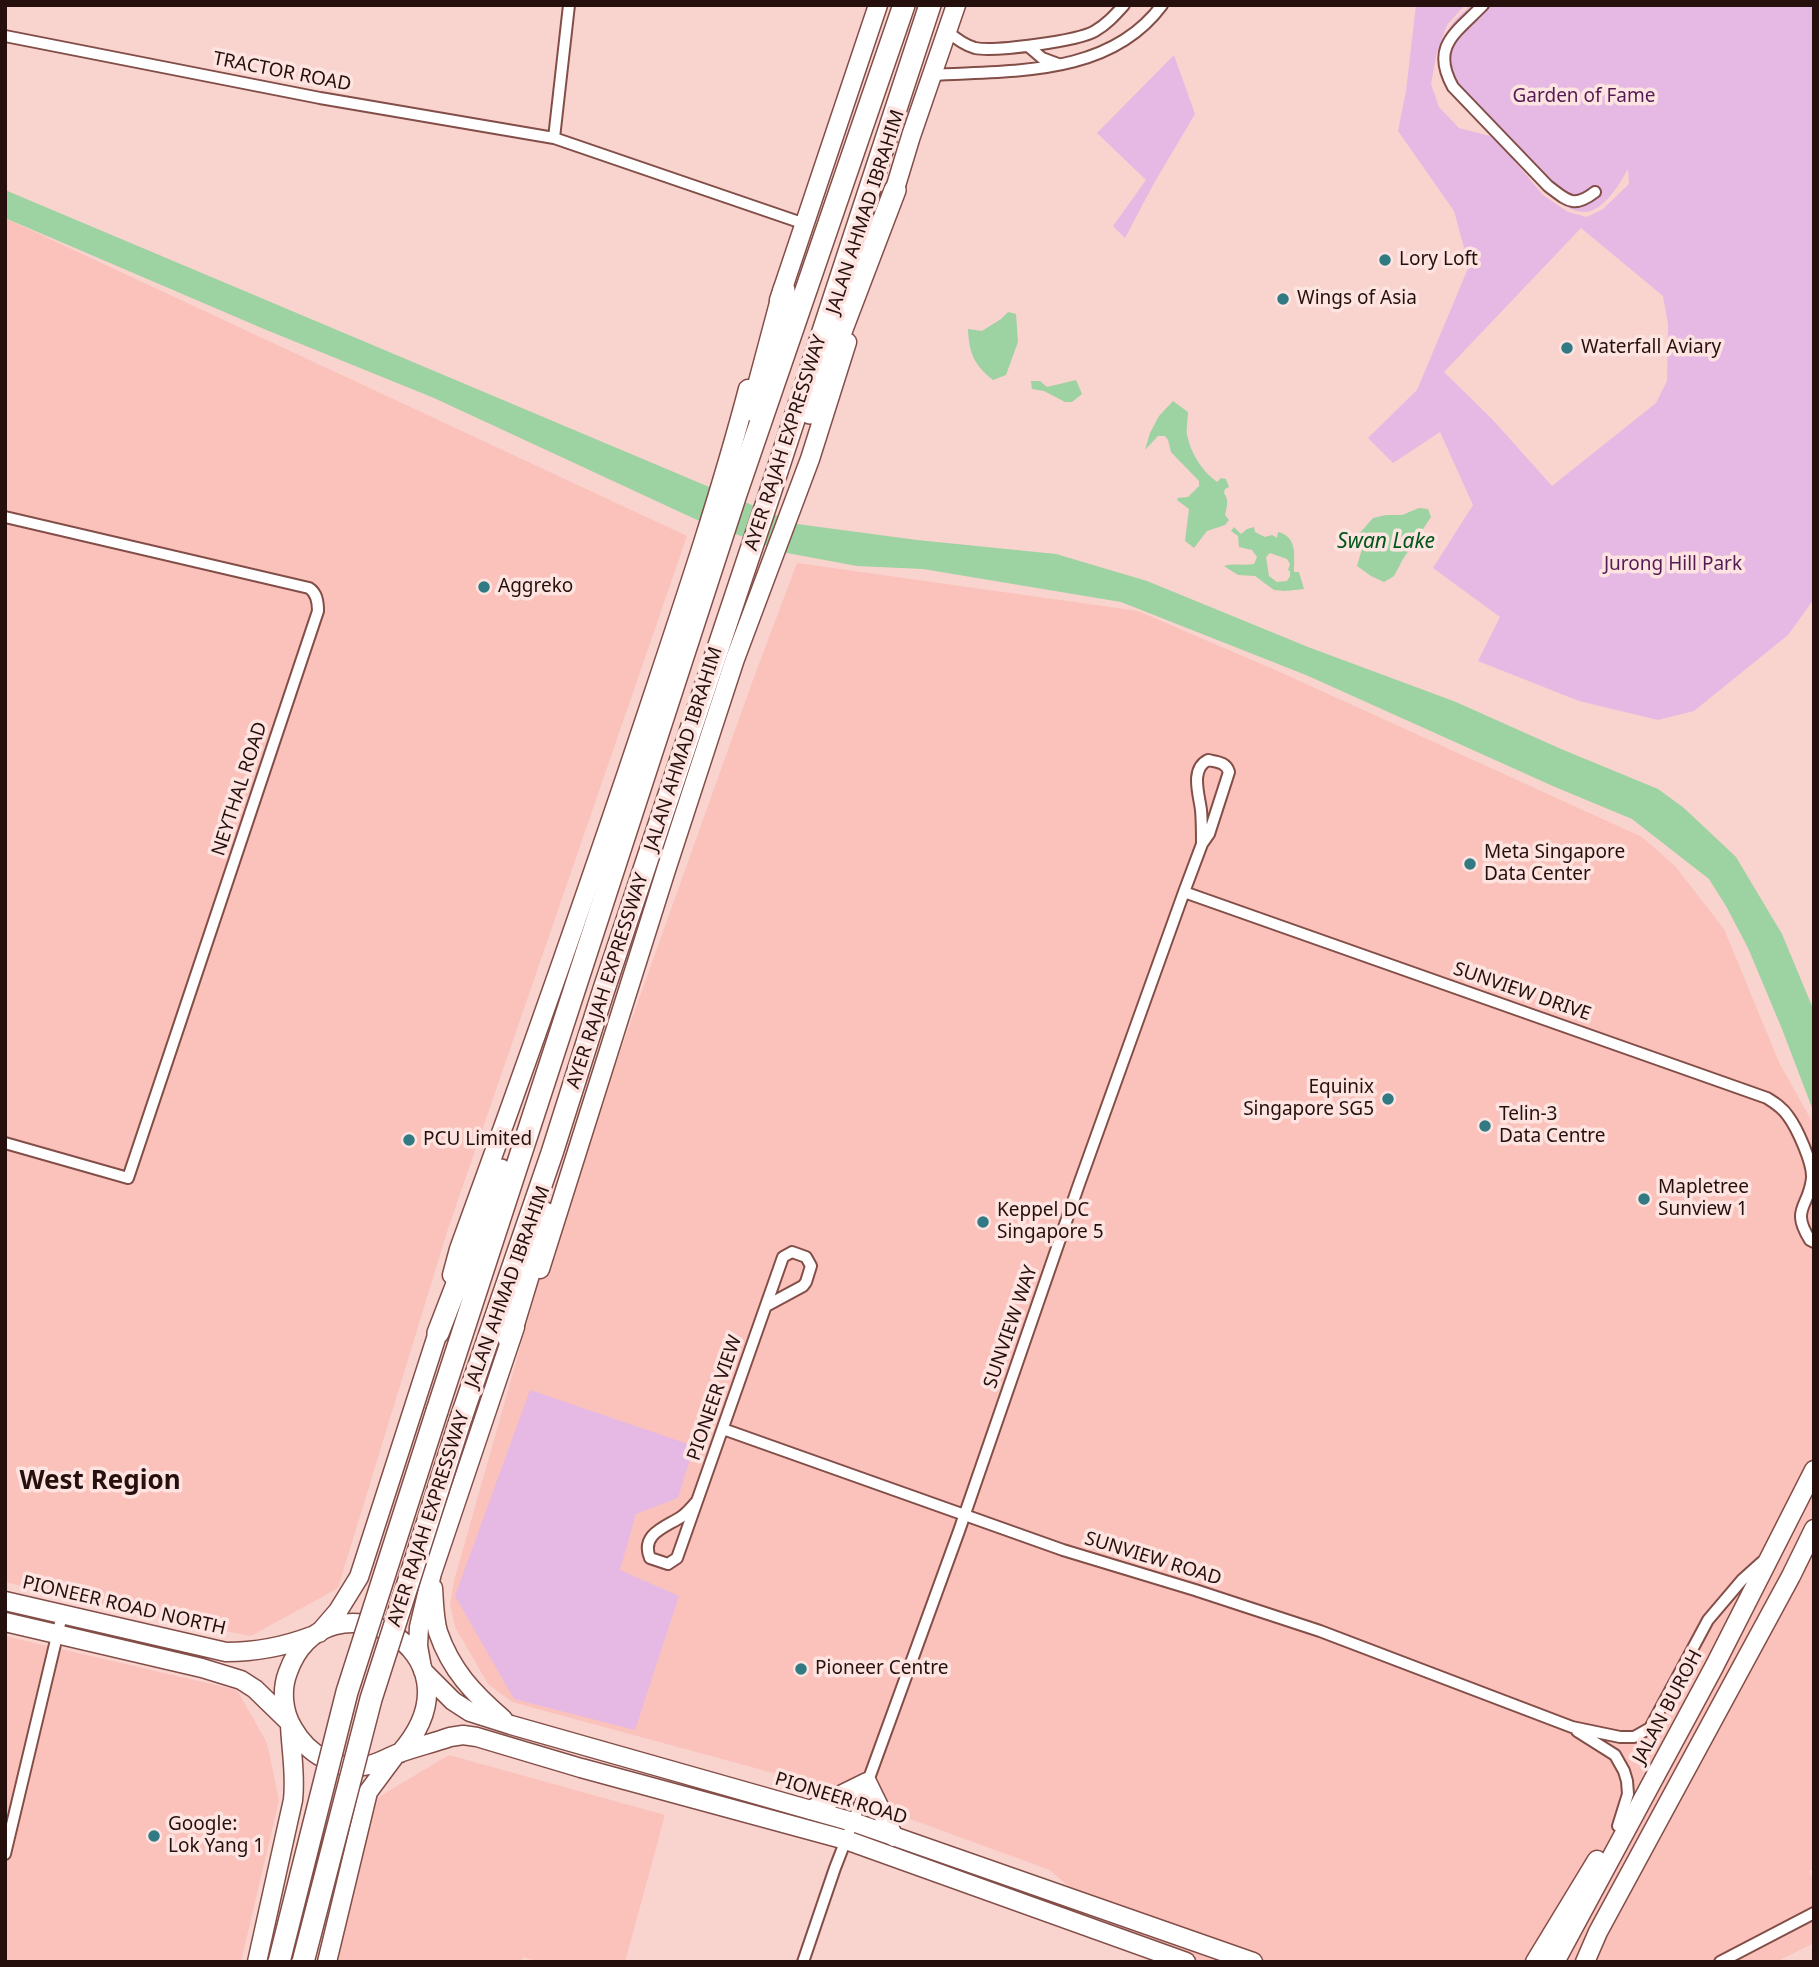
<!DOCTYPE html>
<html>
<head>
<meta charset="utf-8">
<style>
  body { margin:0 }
  #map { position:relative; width:1819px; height:1967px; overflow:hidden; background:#f9d3ce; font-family:"Noto Sans",sans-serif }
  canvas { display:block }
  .frame { position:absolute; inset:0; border:7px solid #25100e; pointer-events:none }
</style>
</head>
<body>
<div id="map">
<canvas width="1819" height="1967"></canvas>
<div class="frame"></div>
</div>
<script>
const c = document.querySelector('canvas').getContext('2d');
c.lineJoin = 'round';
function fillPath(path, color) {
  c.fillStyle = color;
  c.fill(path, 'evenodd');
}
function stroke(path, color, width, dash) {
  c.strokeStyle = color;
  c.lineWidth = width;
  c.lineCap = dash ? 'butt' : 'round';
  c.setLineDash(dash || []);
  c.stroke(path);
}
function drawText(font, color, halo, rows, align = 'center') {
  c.font = font + ' "Noto Sans",sans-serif';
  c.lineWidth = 7;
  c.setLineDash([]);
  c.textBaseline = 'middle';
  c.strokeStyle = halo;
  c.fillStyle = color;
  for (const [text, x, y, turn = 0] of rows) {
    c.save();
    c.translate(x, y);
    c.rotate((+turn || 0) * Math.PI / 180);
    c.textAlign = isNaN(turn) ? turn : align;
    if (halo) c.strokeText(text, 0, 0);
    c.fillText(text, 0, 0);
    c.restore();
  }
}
const built = new Path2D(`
  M 5,218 L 687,536 L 448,1229 L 338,1588 L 251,1636 L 167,1620 L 5,1582 Z
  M 797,563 L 1138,611 L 1280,672 L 1642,837 L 1675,866 L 1724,929 L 1779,1062 L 1814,1125 L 1814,1869 L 1809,1871 L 1814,1882 L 1814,1943 L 1776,1962 L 1153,1962 L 1050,1870 L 814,1784 L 512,1702 L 488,1684 L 455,1627 L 450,1604 L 454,1581 L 542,1270 L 754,677 Z
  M 5,1636 L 237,1690 L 267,1743 L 279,1800 L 241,1962 L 5,1962 Z
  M 449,1755 L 665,1815 L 625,1962 L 539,1962 L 523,1957 L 521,1962 L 338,1962 L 372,1801 Z`);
const green = new Path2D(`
  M 1416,5 L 1465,5 L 1447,25 L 1437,52 L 1431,84 L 1439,107 L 1459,128 L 1494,137 L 1543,195 L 1568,212 L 1587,217 L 1603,209 L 1629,184 L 1628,169 C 1620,183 1604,212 1584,212 C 1553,212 1515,151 1493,131 C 1476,114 1450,100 1443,76 C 1439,58 1441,39 1452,24 C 1457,17 1465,11 1471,5 L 1814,5 L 1814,599 L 1788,635 L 1694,711 L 1658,720 L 1579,701 L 1478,661 L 1500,617 L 1433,568 L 1473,505 L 1440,432 L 1393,463 L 1368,438 L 1417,390 L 1469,266 L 1454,211 L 1398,131 L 1406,91 ZM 1581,228 L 1663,296 L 1668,324 L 1667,381 L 1656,403 L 1552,486 L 1493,420 L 1444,372 Z
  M 1174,55 L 1195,114 L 1153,185 L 1125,238 L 1113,226 L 1146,180 L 1097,133 Z
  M 530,1390 L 694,1446 L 678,1498 L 636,1514 L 620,1570 L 679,1596 L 635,1730 L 514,1699 L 455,1596 Z`);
const water = new Path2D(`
  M 5,190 L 797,524 L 917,540 L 1056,554 L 1147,581 L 1308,647 L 1456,702 L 1561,749 L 1658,789 L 1684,808 L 1736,857 L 1782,934 L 1814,1011 L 1814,1113 L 1782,1029 L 1748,948 L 1726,906 L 1709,879 L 1632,819 L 1555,787 L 1306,675 L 1121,602 L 923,569 L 857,566 L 787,553 L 695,519 L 434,398 L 264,329 L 5,218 Z
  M 1008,312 L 1016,314 L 1018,342 L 1006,375 L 993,380 C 974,365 969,353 968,329 L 982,331 L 1001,319 Z
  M 1076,380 L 1082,394 L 1072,402 L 1065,402 L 1044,391 L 1032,389 L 1031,381 L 1040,381 L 1047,387 Z
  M 1173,401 L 1188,412 C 1188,419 1186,428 1187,435 C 1191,454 1202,471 1217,482 L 1221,478 L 1226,479 L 1229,487 L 1225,489 L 1224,493 C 1229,499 1227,508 1225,515 L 1229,520 L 1225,525 L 1207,531 L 1194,548 L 1185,541 L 1189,509 L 1177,500 L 1178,498 L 1188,497 L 1199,486 L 1199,481 L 1171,452 L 1168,440 L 1165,436 L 1158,436 L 1145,450 L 1150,433 L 1159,416 Z
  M 1419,508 L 1428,509 L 1431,517 L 1403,559 L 1394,576 L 1384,582 L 1371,576 L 1357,566 L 1362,549 L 1357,536 L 1373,518 L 1386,515 L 1402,515 Z
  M 1234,527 L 1241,534 L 1247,529 L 1254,527 L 1255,532 L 1265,537 L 1272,535 L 1277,538 L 1278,532 C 1298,537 1294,556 1294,572 L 1299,572 L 1304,589 L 1285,591 L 1274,590 L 1255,576 L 1238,575 L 1224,566 C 1234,563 1243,566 1254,564 L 1257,557 L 1252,550 L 1239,547 L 1238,536 L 1231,531 ZM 1270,553 L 1287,559 L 1290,564 L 1288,570 L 1290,571 L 1290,576 L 1287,581 L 1277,582 L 1269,576 L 1266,557 Z`);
const minor = new Path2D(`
  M 1483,5 C 1456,33 1430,46 1453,87 L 1548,186 C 1567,200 1573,209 1595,192
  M 947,31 C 955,38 964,45 975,48 C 995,52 1078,41 1095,31 C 1107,24 1115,15 1124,5
  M 5,36 L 320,98 L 554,138 L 805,224
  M 1028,46 L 1042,58 L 1058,64
  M 932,75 C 1012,70 1109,77 1162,5
  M 554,138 L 569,5
  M 5,517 L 309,588 C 317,593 318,602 318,611 L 128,1178 L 5,1143
  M 1184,892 L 1767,1098 C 1775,1103 1783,1108 1788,1116 C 1797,1128 1813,1163 1812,1178 C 1809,1208 1790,1208 1810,1240 L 1814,1242
  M 723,1429 L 1063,1550 L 1195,1590 L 1320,1631 L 1572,1727 L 1620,1737 L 1634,1737 L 1650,1728 L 1708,1620 L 1742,1580 L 1762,1562
  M 697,1501 C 692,1507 687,1513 681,1517 C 666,1527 640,1534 650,1558 L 668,1564 L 677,1558 L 783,1257 L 792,1252 L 806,1257 L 811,1266 L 806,1282 L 803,1286 L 766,1306
  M 1577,1731 L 1615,1755 L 1624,1771 L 1627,1781 L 1628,1794 L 1618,1826
  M 5,1854 L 62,1615
  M 803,1962 L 835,1868 L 856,1814 L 959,1531 L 1078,1187 L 1184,892 L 1202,844 L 1209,834 L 1229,772 C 1226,762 1217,762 1208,760 C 1190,769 1199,794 1201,810 C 1202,821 1202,832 1202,844
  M 1720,1962 L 1814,1913`);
const primary = new Path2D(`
  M 891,202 L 911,136 L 956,5
  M 779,300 L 878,5
  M 540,1269 L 666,870 L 717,714 L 735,659 L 810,459 L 847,342
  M 452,1275 L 459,1249 C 524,1071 587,893 647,713 C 683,605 719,499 748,389
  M 433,1588 C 434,1602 434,1618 438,1632 C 451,1670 473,1693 503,1719
  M 5,1601 L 226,1652 C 257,1652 283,1647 312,1636
  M 5,1622 L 202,1668 L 241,1680 L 255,1689 L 290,1723
  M 319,1633 L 338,1611 L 359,1577 L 441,1323
  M 422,1668 L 418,1646 L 419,1627 L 432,1573 L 515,1327
  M 423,1671 L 453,1701 L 470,1712 L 511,1725 L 853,1822 L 1253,1962
  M 400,1753 C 491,1650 326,1566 288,1672 C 281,1690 283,1712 293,1728 C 308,1755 338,1772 369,1765 C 380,1763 388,1757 399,1753 C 416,1747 433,1743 450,1737 L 463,1735 L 477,1737 L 581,1768 L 846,1840 L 1186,1962
  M 810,1810 L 867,1782 L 894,1837
  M 257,1962 L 293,1800 C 296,1774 291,1751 290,1724
  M 327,1962 L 368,1792 L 394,1757
  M 1535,1962 L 1597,1860
  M 1555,1962 L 1714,1667 L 1814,1470
  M 1585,1962 L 1598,1932 L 1791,1576 L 1814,1529`);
const motorway = new Path2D(`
  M 752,410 L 784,290
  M 810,413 L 895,190
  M 438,1333 L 501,1170
  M 509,1339 L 533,1260 L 545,1213
  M 437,1411 L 736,494 L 904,5
  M 461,1418 L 552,1153 L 604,989 L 770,493 L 930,5`);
const motorwayBridge = new Path2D(`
  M 279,1962 L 347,1692 L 437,1411
  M 303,1962 L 371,1699 L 461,1418`);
const markers = [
  [1385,260,7,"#327a83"],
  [1283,299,7,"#327a83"],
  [1567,348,7,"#327a83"],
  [484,587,7,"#327a83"],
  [1470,864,7,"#327a83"],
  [1388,1099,7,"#327a83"],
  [1485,1126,7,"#327a83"],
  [409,1140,7,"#327a83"],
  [1644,1199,7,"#327a83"],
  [983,1222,7,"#327a83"],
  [801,1669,7,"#327a83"],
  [154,1836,7,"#327a83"]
];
const streetNames = [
  ["TRACTOR ROAD",282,72,11],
  ["JALAN AHMAD IBRAHIM",866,212,-72],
  ["AYER RAJAH EXPRESSWAY",786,443,-72],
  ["JALAN AHMAD IBRAHIM",684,749,-72],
  ["NEYTHAL ROAD",240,789,-72],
  ["AYER RAJAH EXPRESSWAY",608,981,-72],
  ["SUNVIEW DRIVE",1522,992,19],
  ["JALAN AHMAD IBRAHIM",508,1287,-70],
  ["SUNVIEW WAY",1011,1327,-71],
  ["PIONEER VIEW",715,1398,-71],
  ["AYER RAJAH EXPRESSWAY",429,1519,-72],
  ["SUNVIEW ROAD",1153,1559,17],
  ["PIONEER ROAD NORTH",124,1606,13],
  ["JALAN BUROH",1668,1707,-62],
  ["PIONEER ROAD",841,1799,17]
];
const parkNames = [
  ["Garden of Fame",1584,97],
  ["Jurong Hill Park",1673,565]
];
const poiNames = [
  ["Lory Loft",1399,260],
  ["Wings of Asia",1297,299],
  ["Waterfall Aviary",1581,348],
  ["Aggreko",498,587],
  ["Meta Singapore",1484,853],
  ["Data Center",1484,875],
  ["Equinix",1374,1088,"right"],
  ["Singapore SG5",1374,1110,"right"],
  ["Telin-3",1499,1115],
  ["Data Centre",1499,1137],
  ["PCU Limited",423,1140],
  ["Mapletree",1658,1188],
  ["Sunview 1",1658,1210],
  ["Keppel DC",997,1211],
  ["Singapore 5",997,1233],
  ["Pioneer Centre",815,1669],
  ["Google:",168,1825],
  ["Lok Yang 1",168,1847]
];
const waterNames = [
  ["Swan Lake",1386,542]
];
const districtNames = [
  ["West Region",100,1482]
];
fillPath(built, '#fbc2bb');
fillPath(green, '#e6b9e4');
fillPath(water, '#9dd2a2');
stroke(minor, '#834e48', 14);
stroke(primary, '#834e48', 21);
stroke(motorway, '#834e48', 24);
stroke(minor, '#fff', 10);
stroke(primary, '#fff', 18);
stroke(motorway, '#fff', 21);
stroke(motorwayBridge, '#834e48', 24, []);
stroke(motorwayBridge, '#fff', 21);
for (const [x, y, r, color] of markers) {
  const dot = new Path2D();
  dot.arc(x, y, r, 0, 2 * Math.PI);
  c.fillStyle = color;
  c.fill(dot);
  stroke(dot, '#fee4e0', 2.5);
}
drawText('19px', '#25100e', '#fee4e0', streetNames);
drawText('19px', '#541a55', '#fee4e0', parkNames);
drawText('19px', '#25100e', '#fee4e0', poiNames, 'left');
drawText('italic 21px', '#00561b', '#fee4e0', waterNames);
drawText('bold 26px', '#25100e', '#fee4e0', districtNames);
</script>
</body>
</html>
